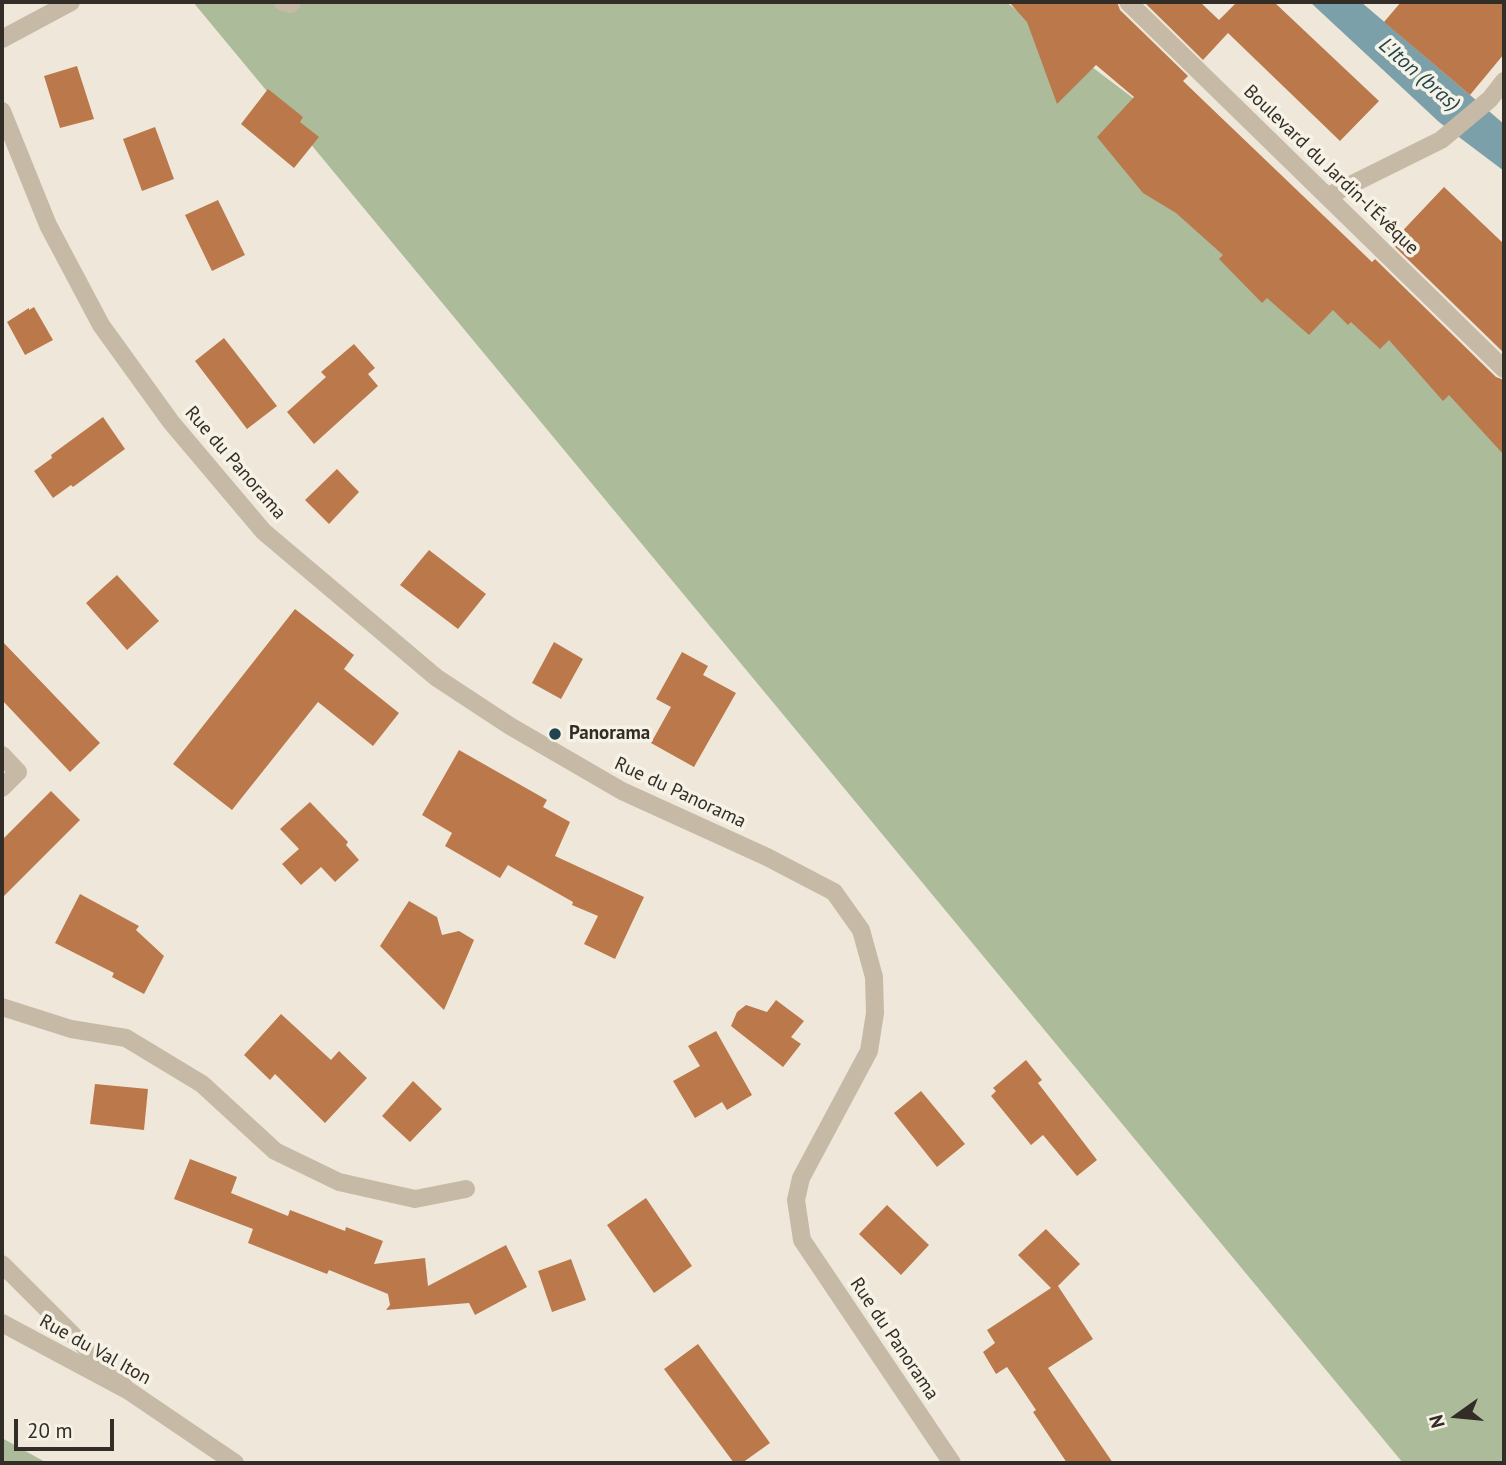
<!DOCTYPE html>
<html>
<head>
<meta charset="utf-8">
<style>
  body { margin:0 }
  #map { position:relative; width:1506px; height:1465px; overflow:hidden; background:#efe8da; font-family:"PT Sans",sans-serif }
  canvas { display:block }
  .frame { position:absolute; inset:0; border:4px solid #332d27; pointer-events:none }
  .north { position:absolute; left:1422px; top:1381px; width:70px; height:70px; -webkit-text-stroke:5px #f7f2e6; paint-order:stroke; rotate:255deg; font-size:19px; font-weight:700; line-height:28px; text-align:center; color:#332d27 }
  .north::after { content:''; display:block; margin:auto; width:24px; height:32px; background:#332d27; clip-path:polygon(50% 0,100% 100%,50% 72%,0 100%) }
  .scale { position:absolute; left:14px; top:1419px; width:100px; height:32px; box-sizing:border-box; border:4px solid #332d27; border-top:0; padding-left:9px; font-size:21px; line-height:24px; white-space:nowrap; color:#332d27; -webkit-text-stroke:5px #f7f2e6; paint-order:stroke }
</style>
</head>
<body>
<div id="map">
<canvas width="1506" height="1465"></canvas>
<div class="frame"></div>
<div class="north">N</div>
<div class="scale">20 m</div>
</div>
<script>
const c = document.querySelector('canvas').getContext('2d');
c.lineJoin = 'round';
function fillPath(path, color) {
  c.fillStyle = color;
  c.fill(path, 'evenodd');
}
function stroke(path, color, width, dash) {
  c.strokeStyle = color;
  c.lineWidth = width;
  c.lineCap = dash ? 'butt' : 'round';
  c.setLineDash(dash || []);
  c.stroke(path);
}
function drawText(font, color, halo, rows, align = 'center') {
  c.font = font + ' "PT Sans",sans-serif';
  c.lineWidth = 7;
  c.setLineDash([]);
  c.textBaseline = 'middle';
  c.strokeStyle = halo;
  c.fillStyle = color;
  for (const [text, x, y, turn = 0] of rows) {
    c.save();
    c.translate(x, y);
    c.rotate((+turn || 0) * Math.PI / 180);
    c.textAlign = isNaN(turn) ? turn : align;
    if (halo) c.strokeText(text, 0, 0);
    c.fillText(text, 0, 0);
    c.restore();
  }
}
const green = new Path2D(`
  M 193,2 L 1006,2 L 1448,336 L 1504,436 L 1504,1463 L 1403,1463 Z
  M 2,1438 L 47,1463 L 2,1463 Z`);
const water = new Path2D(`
  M 1310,2 L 1361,2 L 1504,124 L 1504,171 L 1439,122 Z`);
const building = new Path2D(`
  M 1009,2 L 1117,2 L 1120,10 L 1188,76 L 1183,81 L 1372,262 L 1375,259 L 1496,377 L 1504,380 L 1504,455 L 1449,395 L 1443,401 L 1389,340 L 1380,349 L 1351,322 L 1348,325 L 1333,310 L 1309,335 L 1267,298 L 1262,303 L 1219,259 L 1223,255 L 1176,213 L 1143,193 L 1097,137 L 1134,97 L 1096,65 L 1057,104 L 1027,22 Z
  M 1144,2 L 1200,2 L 1219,20 L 1237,2 L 1274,2 L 1379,101 L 1340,141 L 1228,33 L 1203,60 Z
  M 1401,2 L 1504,2 L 1504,54 L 1470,95 L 1384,22 Z
  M 77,66 L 94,119 L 60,128 L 44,76 Z
  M 268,89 L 303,117 L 300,122 L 319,137 L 294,168 L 241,124 Z
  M 155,127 L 174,179 L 142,191 L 123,139 Z
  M 1444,187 L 1504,244 L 1504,353 L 1391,243 Z
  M 218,200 L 245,255 L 212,271 L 185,215 Z
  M 34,307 L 53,340 L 25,355 L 7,322 L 29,308 L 29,310 Z
  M 224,338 L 277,406 L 247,429 L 195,361 Z
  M 354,344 L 375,368 L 368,374 L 378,386 L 314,444 L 287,412 L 326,377 L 321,372 Z
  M 103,417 L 125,449 L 73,487 L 71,485 L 53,498 L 34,471 L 52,458 L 51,455 Z
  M 337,469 L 359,492 L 329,524 L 305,500 Z
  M 429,550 L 486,594 L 458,629 L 400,585 Z
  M 117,575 L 159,621 L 127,650 L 86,603 Z
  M 295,609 L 354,655 L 344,669 L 399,713 L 373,746 L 318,702 L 232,810 L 173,764 Z
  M 2,641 L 100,743 L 70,772 L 2,700 Z
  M 554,642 L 583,659 L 561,699 L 532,683 Z
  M 682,652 L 708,666 L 703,675 L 736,693 L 694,767 L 651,743 L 671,707 L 656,699 Z
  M 459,750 L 547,800 L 543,807 L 570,822 L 555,856 L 644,897 L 615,959 L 584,944 L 598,916 L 572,905 L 573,902 L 508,865 L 500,878 L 445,846 L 452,833 L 422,815 Z
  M 51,791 L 80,820 L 2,898 L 2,840 Z
  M 310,802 L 348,842 L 346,845 L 359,860 L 335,882 L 321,867 L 301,885 L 282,864 L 299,849 L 280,829 Z
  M 80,894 L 139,926 L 136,930 L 164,956 L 144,994 L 112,977 L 114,973 L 55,943 Z
  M 409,901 L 437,917 L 442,935 L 459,931 L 474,940 L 444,1010 L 380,946 Z
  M 776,1000 L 804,1021 L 791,1037 L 801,1044 L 783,1067 L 731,1026 L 737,1012 L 746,1005 L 767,1012 Z
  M 281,1014 L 331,1060 L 339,1051 L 367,1078 L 325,1123 L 275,1074 L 270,1080 L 244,1055 Z
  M 716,1031 L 752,1095 L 727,1110 L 722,1102 L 695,1118 L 673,1081 L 700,1066 L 688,1046 Z
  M 1026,1060 L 1042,1080 L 1038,1083 L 1097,1160 L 1077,1176 L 1043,1135 L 1031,1145 L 991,1096 L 996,1091 L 993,1088 Z
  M 413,1081 L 442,1109 L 410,1142 L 382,1116 Z
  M 95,1084 L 148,1089 L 144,1130 L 90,1124 Z
  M 921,1091 L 965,1144 L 937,1167 L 894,1113 Z
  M 190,1159 L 237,1177 L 231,1193 L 288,1216 L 290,1210 L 345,1231 L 346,1227 L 383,1241 L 374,1264 L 425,1258 L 428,1286 L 506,1245 L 527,1287 L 475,1315 L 469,1303 L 386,1310 L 390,1305 L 388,1294 L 329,1270 L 327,1274 L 248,1243 L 253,1229 L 174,1199 Z
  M 646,1198 L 692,1266 L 654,1293 L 607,1225 Z
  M 887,1205 L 929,1245 L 901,1275 L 859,1234 Z
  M 1046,1229 L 1080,1264 L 1058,1286 L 1093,1339 L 1048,1368 L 1113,1463 L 1067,1463 L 1033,1412 L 1036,1410 L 1007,1367 L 996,1374 L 983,1352 L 995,1343 L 987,1330 L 1051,1288 L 1018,1255 Z
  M 571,1259 L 586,1300 L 552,1312 L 538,1271 Z
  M 698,1344 L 770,1443 L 742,1463 L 734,1463 L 664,1369 Z`);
const minor = new Path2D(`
  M 283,2 L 291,4
  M 2,39 L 71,2
  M 2,111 L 48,225 L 101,325 L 171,422 L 263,531 L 437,678 L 510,726 L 622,791 L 767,857 L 834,892 L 861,930 L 874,977 L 875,1013 L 869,1051 L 801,1178 L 796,1200 L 802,1240 L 952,1463
  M 1328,196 L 1441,140 L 1490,99 L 1504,81
  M 2,755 L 18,772 L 2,788
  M 2,1007 L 71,1029 L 126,1038 L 202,1084 L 275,1151 L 339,1182 L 415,1199 L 466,1189
  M 2,1264 L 124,1386`);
const tertiary = new Path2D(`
  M 1128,2 L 1504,369
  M 2,1323 L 129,1391 L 235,1463`);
const markers = [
  [555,734,7,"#204550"]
];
const streetNames = [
  ["Boulevard du Jardin-l'Évêque",1331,170,44],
  ["Rue du Panorama",235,463,49],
  ["Rue du Panorama",680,793,25],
  ["Rue du Panorama",894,1339,56],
  ["Rue du Val Iton",95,1350,29]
];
const poiNames = [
  ["Panorama",569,734]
];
const waterNames = [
  ["L'Iton (bras)",1419,75,41]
];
fillPath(green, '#acbc9b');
fillPath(water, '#7ba0a9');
fillPath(building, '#bb794b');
stroke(minor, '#c6baa7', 18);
stroke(tertiary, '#c6baa7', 18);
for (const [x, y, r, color] of markers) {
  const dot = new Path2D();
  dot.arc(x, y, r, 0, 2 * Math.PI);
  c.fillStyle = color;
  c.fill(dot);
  stroke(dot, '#f7f2e6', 2.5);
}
drawText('19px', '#332d27', '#f7f2e6', streetNames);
drawText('bold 19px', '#332d27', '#f7f2e6', poiNames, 'left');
drawText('italic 21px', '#204550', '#f7f2e6', waterNames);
</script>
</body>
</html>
